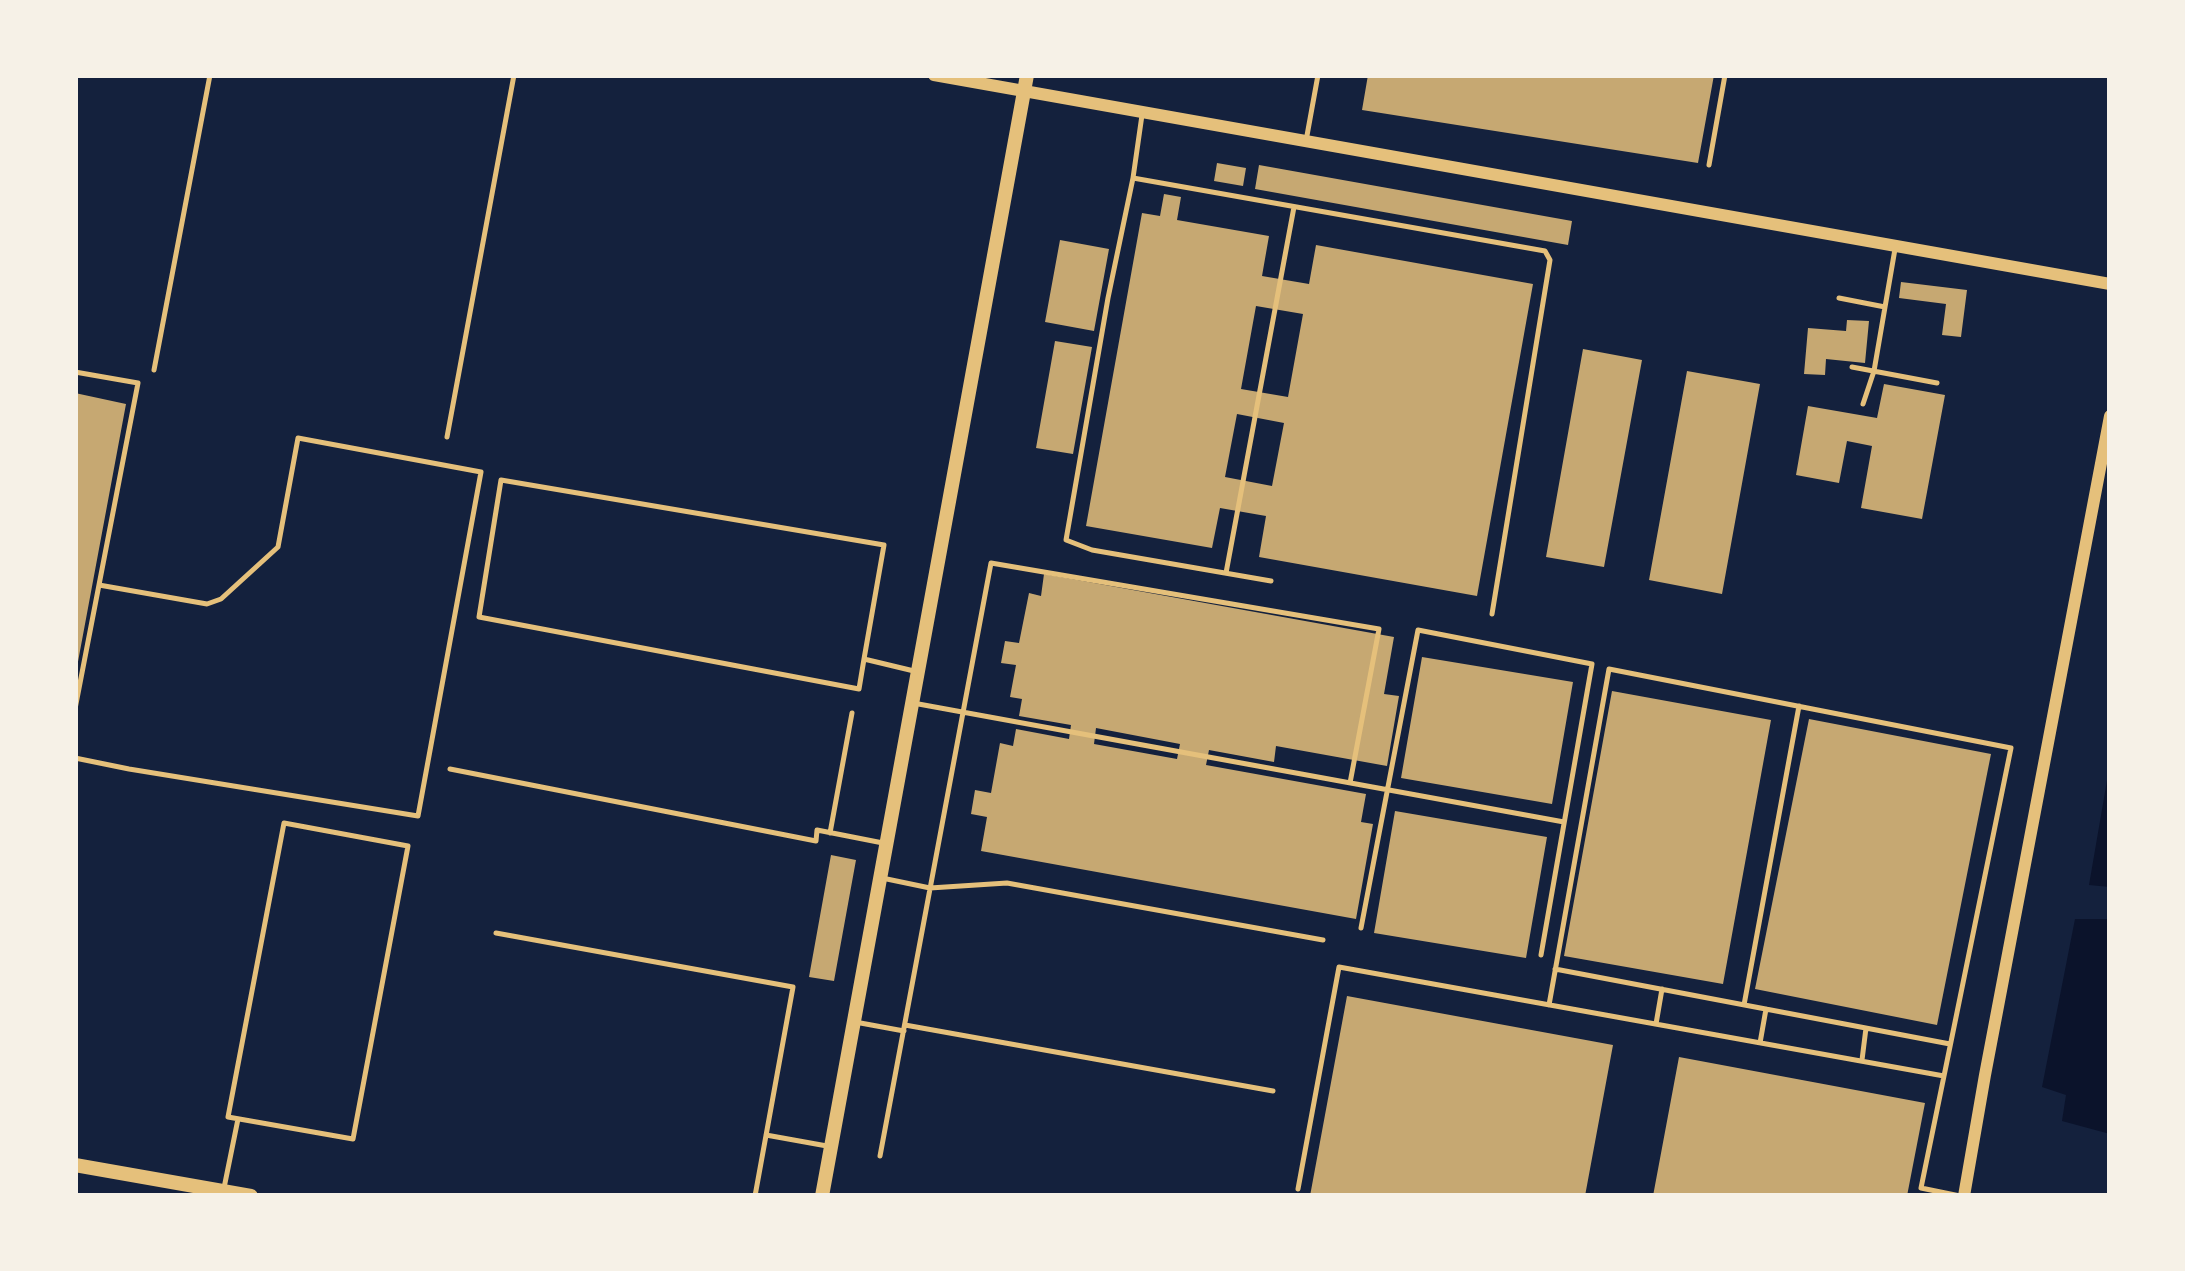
<!DOCTYPE html>
<html>
<head>
<meta charset="utf-8">
<style>
  body { margin:0 }
  #map { position:relative; width:2185px; height:1271px; overflow:hidden; background:#14213d; font-family:"Source Sans 3",sans-serif }
  canvas { display:block }
  .frame { position:absolute; inset:0; border:78px solid #f6f1e7; pointer-events:none }
</style>
</head>
<body>
<div id="map">
<canvas width="2185" height="1271"></canvas>
<div class="frame"></div>
</div>
<script>
const c = document.querySelector('canvas').getContext('2d');
c.lineJoin = 'round';
function fillPath(path, color) {
  c.fillStyle = color;
  c.fill(path, 'evenodd');
}
function stroke(path, color, width, dash) {
  c.strokeStyle = color;
  c.lineWidth = width;
  c.lineCap = dash ? 'butt' : 'round';
  c.setLineDash(dash || []);
  c.stroke(path);
}
const water = new Path2D(`
  M 2110,763 L 2110,887 L 2089,885 Z
  M 2075,919 L 2110,919 L 2110,1134 L 2062,1121 L 2066,1095 L 2042,1087 Z`);
const building = new Path2D(`
  M 1368,75 L 1714,75 L 1698,163 L 1362,110 Z
  M 1217,163 L 1246,168 L 1243,186 L 1214,181 Z
  M 1259,165 L 1572,221 L 1568,245 L 1255,189 Z
  M 1164,194 L 1181,197 L 1177,220 L 1269,236 L 1262,276 L 1309,284 L 1316,245 L 1533,284 L 1477,596 L 1259,557 L 1266,516 L 1220,508 L 1212,548 L 1086,526 L 1142,213 L 1160,216 ZM 1256,306 L 1303,314 L 1288,397 L 1241,389 ZM 1237,414 L 1284,423 L 1272,486 L 1225,477 Z
  M 1060,240 L 1109,249 L 1094,331 L 1045,322 Z
  M 1901,282 L 1967,290 L 1961,337 L 1942,335 L 1946,304 L 1899,298 Z
  M 1847,320 L 1869,321 L 1865,363 L 1826,359 L 1825,375 L 1804,374 L 1808,328 L 1846,331 Z
  M 1055,341 L 1092,347 L 1073,454 L 1036,448 Z
  M 1583,349 L 1642,360 L 1604,567 L 1546,557 Z
  M 1687,371 L 1760,384 L 1722,594 L 1649,580 Z
  M 1884,384 L 1945,395 L 1922,519 L 1861,508 L 1872,446 L 1847,441 L 1839,483 L 1796,475 L 1808,406 L 1877,418 Z
  M 75,393 L 126,404 L 77,667 L 75,666 Z
  M 1044,574 L 1394,637 L 1384,694 L 1399,696 L 1387,766 L 1276,746 L 1274,762 L 1209,750 L 1206,765 L 1366,794 L 1361,822 L 1373,824 L 1356,919 L 981,851 L 987,817 L 971,814 L 975,790 L 991,793 L 1000,743 L 1013,746 L 1016,729 L 1069,739 L 1071,725 L 1019,716 L 1022,699 L 1010,697 L 1016,665 L 1001,663 L 1005,641 L 1019,643 L 1029,593 L 1041,596 ZM 1096,728 L 1180,744 L 1177,759 L 1094,744 Z
  M 1422,657 L 1573,682 L 1552,804 L 1401,778 Z
  M 1612,691 L 1771,720 L 1723,984 L 1564,956 Z
  M 1809,719 L 1991,754 L 1937,1025 L 1755,989 Z
  M 1395,811 L 1547,837 L 1526,958 L 1374,933 Z
  M 831,855 L 856,860 L 834,981 L 809,977 Z
  M 1347,996 L 1613,1045 L 1585,1196 L 1310,1196 Z
  M 1679,1057 L 1925,1103 L 1907,1196 L 1653,1196 Z`);
const service = new Path2D(`
  M 1142,115 L 1133,178 L 1108,298 L 1066,540 L 1092,550 L 1271,581
  M 1306,141 L 1318,75
  M 1709,165 L 1725,75
  M 1133,178 L 1545,251 L 1550,260 L 1492,614
  M 1839,298 L 1885,307
  M 1852,367 L 1937,383
  M 154,370 L 210,75
  M 75,372 L 138,383 L 75,709
  M 1863,404 L 1874,371 L 1895,249
  M 447,437 L 514,75
  M 1226,573 L 1294,207
  M 864,659 L 859,689 L 479,617 L 501,480 L 884,545 L 864,659 L 914,671
  M 913,703 L 1564,822
  M 75,758 L 129,769 L 418,816 L 481,472 L 298,438 L 278,547 L 221,599 L 207,604 L 99,585
  M 450,769 L 816,841 L 817,830 L 883,843
  M 284,823 L 408,846 L 353,1139 L 228,1117 Z
  M 830,833 L 852,713
  M 882,878 L 930,888 L 1007,883 L 1323,940
  M 1361,928 L 1418,630 L 1592,664 L 1541,955
  M 496,933 L 793,987 L 755,1196
  M 1555,969 L 1950,1044
  M 1549,1005 L 1609,669 L 2011,748 L 1944,1076
  M 1744,1005 L 1799,706
  M 855,1022 L 904,1031
  M 1656,1024 L 1662,989
  M 905,1025 L 1273,1091
  M 1760,1043 L 1766,1009
  M 1862,1060 L 1866,1028
  M 766,1135 L 827,1146
  M 880,1156 L 991,563 L 1379,629 L 1350,783
  M 224,1188 L 238,1119
  M 1298,1189 L 1339,967 L 1944,1076 L 1921,1188 L 1960,1196`);
const tertiary = new Path2D(`
  M 934,75 L 2110,284
  M 1964,1196 L 1985,1075 L 2110,416`);
const secondary = new Path2D(`
  M 75,1165 L 251,1196
  M 822,1196 L 1027,75`);
fillPath(water, '#0b132b');
fillPath(building, '#c6a872');
stroke(service, '#e5c07b', 5);
stroke(tertiary, '#e5c07b', 12);
stroke(secondary, '#e5c07b', 14);
</script>
</body>
</html>
